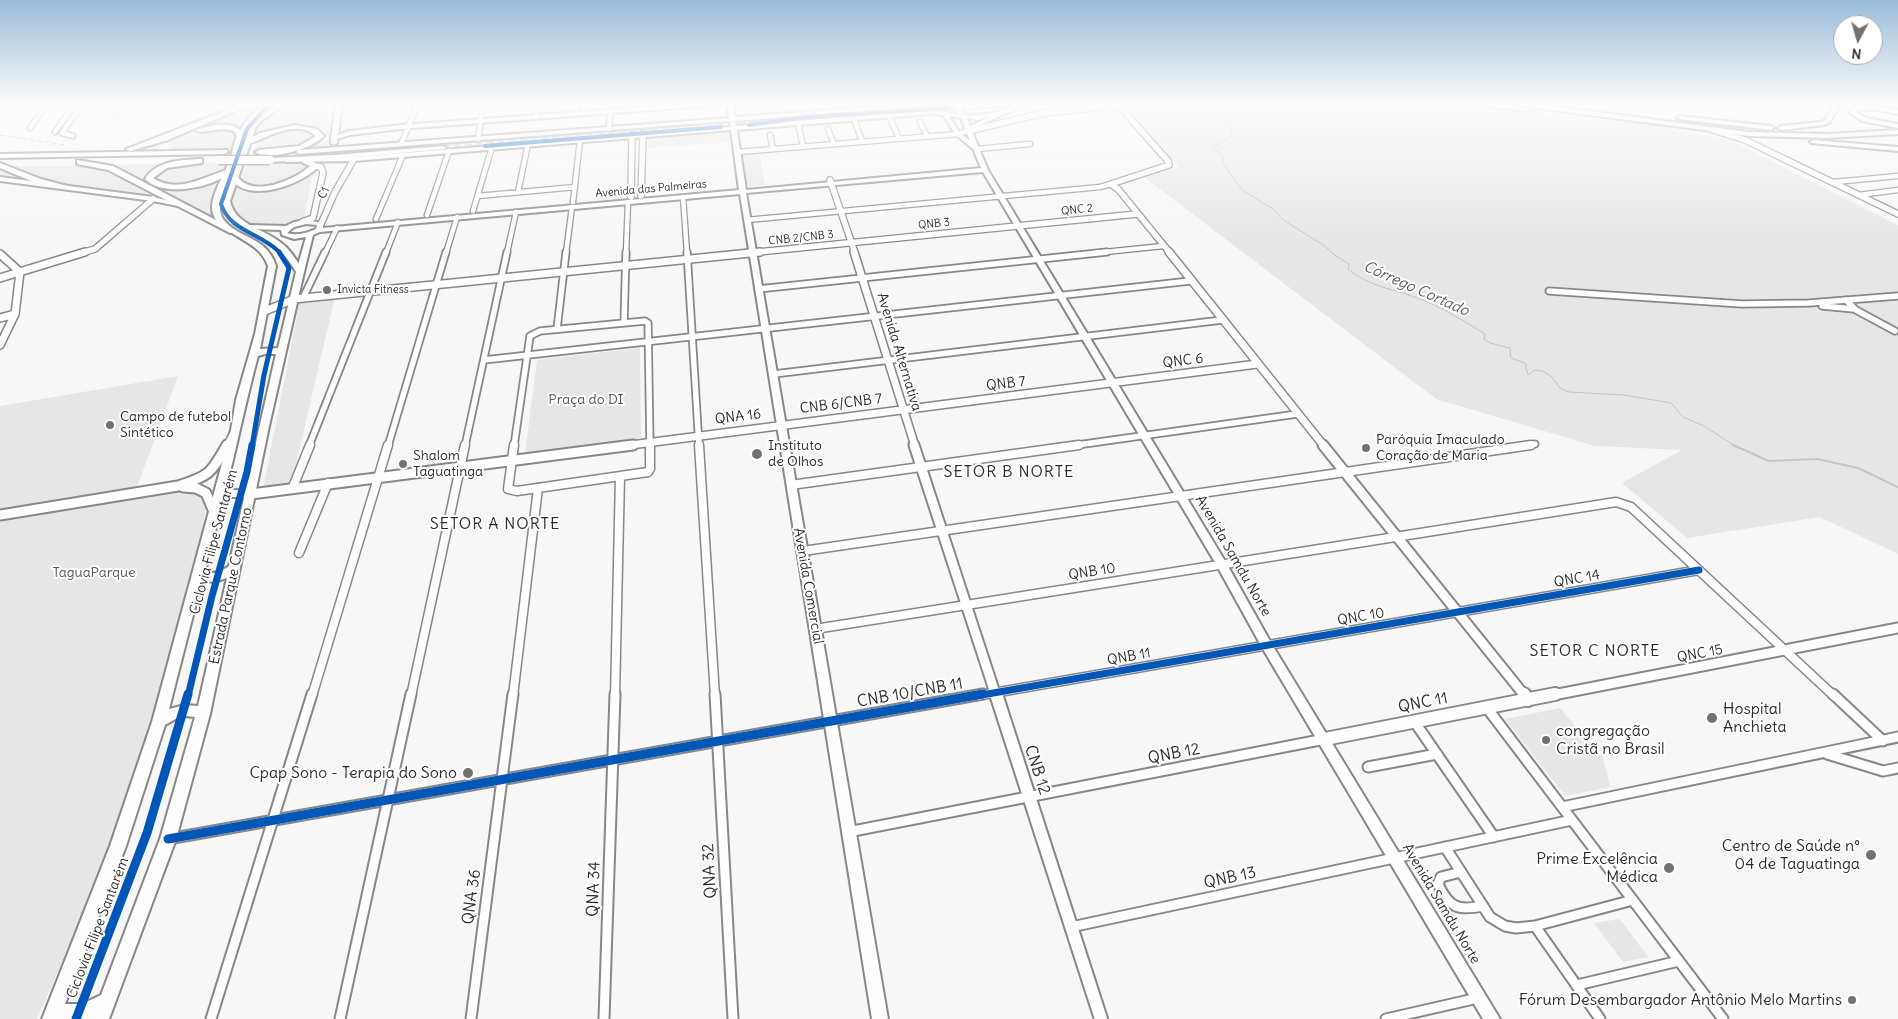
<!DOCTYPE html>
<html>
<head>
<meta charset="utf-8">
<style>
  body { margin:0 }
  #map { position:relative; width:1898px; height:1019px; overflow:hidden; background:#f7f7f7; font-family:Delius,sans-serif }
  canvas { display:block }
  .north { position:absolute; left:1833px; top:15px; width:50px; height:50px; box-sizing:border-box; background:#fff; border:1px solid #aaa; border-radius:50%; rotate:186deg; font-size:14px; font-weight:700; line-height:20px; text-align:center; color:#2b2b2b }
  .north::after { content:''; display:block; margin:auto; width:18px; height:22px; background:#727272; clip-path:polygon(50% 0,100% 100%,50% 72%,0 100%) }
</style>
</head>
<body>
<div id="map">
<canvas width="1898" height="1019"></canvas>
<div class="north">N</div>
</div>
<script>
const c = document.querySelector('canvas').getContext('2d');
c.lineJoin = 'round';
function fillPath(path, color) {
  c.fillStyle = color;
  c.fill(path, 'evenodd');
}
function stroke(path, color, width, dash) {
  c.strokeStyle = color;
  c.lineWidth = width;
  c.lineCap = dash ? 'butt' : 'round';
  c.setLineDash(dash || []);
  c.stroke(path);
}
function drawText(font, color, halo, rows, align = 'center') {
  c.font = font + ' Delius,sans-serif';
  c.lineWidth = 4;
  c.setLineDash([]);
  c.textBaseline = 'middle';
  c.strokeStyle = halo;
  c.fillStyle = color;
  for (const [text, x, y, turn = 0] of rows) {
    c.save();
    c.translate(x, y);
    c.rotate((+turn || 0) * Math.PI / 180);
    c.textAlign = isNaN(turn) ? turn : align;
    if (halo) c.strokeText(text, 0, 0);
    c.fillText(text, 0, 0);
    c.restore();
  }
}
const green = new Path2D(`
  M 108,104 L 114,106 L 122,104 L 112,108 L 119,109 L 131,104 L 125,108 L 129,109 L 128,110 L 142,109 L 143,112 L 136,112 L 138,113 L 126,116 L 128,118 L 119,118 L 122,120 L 112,122 L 114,120 L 110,119 L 110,117 L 100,117 L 100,115 L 87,117 L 87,118 L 75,120 L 85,117 L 77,118 L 80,114 L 88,114 L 88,116 L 100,112 L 111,111 L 112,110 L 108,110 L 110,106 L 110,104 L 107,109 L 96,109 Z
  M 231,104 L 247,104 L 175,133 L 171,129 Z
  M 253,104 L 262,104 L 247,119 L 243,128 C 222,123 168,128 158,150 L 131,150 L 159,142 Z
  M 267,104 L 279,104 L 255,122 L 226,194 L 223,209 L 230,222 L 269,245 L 271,251 C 254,236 228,231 219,210 L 222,194 L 237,162 L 251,122 Z
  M 288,104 L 333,104 L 328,142 L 336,149 L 300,150 L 323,142 L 328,137 L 324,130 C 301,122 277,127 255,133 C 260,118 275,111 288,104 Z
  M 1118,104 L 1460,104 L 1653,125 L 1732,141 L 1898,225 L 1898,554 L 1820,517 L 1687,538 L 1622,483 L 1682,450 L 1595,446 L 1436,399 L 1144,177 L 1179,167 Z
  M 893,110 L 876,112 L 891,112 L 894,114 L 818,119 L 817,117 L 804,118 Z
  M 228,128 L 237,133 L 231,150 L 176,151 L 168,146 C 175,132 213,129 228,128 Z
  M 290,129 L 306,130 L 318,136 L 303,146 L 254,150 C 261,131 272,133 290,129 Z
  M 724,130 L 730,131 L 731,142 L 646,148 L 646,137 Z
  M 759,152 L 765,185 L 748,187 L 743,154 Z
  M 301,161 L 308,163 L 310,169 C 286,181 268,193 241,182 L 248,162 Z
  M 227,162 C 225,167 223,172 219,175 C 206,184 163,191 153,177 C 174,160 201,162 227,162 Z
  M 168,164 L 147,174 L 144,182 C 168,193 201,188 224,177 L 212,207 L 213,216 L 224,224 L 106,165 Z
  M 0,166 L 93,166 L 173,202 L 0,177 Z
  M 316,169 L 317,175 L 312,177 L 304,218 L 309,217 C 292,226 241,235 232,211 C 230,203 234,195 236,188 C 256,194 302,185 316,169 Z
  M 335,297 L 291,485 L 263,490 L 300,300 Z
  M 640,348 L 641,438 L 525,453 L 537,360 Z
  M 178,376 L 137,487 L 188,489 L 204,497 L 206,505 L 203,528 C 190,581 177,634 162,686 C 129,800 86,911 37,1019 L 0,1019 L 0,406 Z
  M 1560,708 L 1603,758 L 1610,786 L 1625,784 L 1565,796 L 1505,719 Z
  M 1620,919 L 1648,957 L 1623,962 L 1594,923 Z`);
const streamFar1 = new Path2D(`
  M 1226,104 L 1223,115 L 1231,129 L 1231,136 L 1213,148 L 1223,157 L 1223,164 L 1242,190 L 1273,209 L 1283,220 L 1325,246 L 1333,254 L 1349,264 L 1348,269 C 1370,287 1394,289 1420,299 C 1443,308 1464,321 1485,334 L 1484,339 L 1490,343 L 1510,348 L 1511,358 L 1525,363 L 1528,375 L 1535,370 L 1542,371 L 1551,376 L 1560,388 L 1569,392 L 1624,395 L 1671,403 L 1683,417 L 1704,426 L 1735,446`);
const stream = new Path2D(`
  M 1733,445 L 1769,461 L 1817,459 L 1858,468 L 1898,487`);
const primaryTunnel = new Path2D(`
  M 443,148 L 962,107`);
const minorFar3 = new Path2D(`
  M 536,104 L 536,117
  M 584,104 L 584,113
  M 889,116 L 899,138
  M 854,119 L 862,141
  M 920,122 L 927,136
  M 798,123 L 803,146
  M 30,128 L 47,104
  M 609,129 L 610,111
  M 828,129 L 834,144
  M 55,132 L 75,104
  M 770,135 L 773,149
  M 73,136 L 62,133 L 82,104
  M 478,139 L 483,104
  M 401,144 L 418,104
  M 977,149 L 1030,144
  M 738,152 L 958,134 L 968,131
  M 1834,182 L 1898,176
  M 518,192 L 528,144
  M 1859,195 L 1898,190
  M 478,196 L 575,187
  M 683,197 L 687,253
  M 573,202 L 580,140
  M 473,211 L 492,147
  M 427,215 L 449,151
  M 376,219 L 403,155
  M 747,220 L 1100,187 L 1111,184
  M 325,253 L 337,228
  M 386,253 L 398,222
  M 446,253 L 457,217
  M 507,253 L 516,212
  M 566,253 L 572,207
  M 626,253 L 628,202
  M 1095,253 L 1163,246`);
const minorFar2 = new Path2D(`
  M 687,252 L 699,446
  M 758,289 L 1107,252
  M 1549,291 L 1742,304 L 1809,303 L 1898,296
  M 303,298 L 325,252
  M 1846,300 L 1856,310 L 1895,331
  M 1822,306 L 1854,309
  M 624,323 L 626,252
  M 557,329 L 566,252
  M 484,360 L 1190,281
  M 774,374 L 1222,320
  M 309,446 L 386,252
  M 388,446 L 446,252
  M 465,446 L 507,252
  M 514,446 L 530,336 L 540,331 L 645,321 L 648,323 L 650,446
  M 1070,446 L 1297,414
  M 1522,446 L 1535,444`);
const minorFar1 = new Path2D(`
  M 514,445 L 508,489 L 517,491 L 648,472 L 650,469 L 650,445
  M 699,445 L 715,696
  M 791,485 L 1079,445
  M 293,487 L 310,445
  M 803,551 L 1531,445
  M 299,553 L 328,483
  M 815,629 L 1616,502 L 1631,507 L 1834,696
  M 312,696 L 388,445
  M 411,696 L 465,445
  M 513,696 L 538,488
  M 615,696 L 620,477
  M 976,696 L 1699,570`);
const minor = new Path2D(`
  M 715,694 L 733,1019
  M 1833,694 L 1883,741
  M 1487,708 L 1723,1019
  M 1414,721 L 1494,837
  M 1827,754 L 1883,771 L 1898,768
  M 1368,767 L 1437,754
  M 1562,807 L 1898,737
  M 848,832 L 1325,739
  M 168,839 L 983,694
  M 1445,847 L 1490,917 L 1505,926 L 1516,928 L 1535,926 L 1633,900
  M 1461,872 L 1441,877 L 1438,884 C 1449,908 1458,911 1483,906
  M 1535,926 L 1600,1019
  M 1071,927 L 1572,820
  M 1577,985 L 1679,961
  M 211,1019 L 312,694
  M 340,1019 L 411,694
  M 471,1019 L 513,694
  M 604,1019 L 615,694
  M 1386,1019 L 1478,998`);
const tertiaryFar3 = new Path2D(`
  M 1713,130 L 1745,140 L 1898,214
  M 968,131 L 1044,113 L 1113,106 L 1121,108 L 1168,161 L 1169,165 L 1111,184 L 1118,189 L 1170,253
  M 830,180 L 855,253
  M 641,196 L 643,134
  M 631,197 L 632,135
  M 302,222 L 313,218 L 323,173 L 321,167 L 315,166
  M 321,224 L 335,192 L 354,159
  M 81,253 L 95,249 L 153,199
  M 748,253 L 1137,214`);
const tertiaryFar2 = new Path2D(`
  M 854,252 L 915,446
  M 1169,252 L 1324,446
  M 0,254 L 20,272 L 15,314 L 0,345
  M 0,278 L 85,252
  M 265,311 L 294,299 L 760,252
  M 0,318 L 15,314
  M 227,446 L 233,435
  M 623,446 L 1257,364`);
const tertiaryFar1 = new Path2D(`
  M 914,445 L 996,696
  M 1323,445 L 1525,696
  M 183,487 L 196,488 L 206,493 L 214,512
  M 251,494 L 633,445
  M 0,515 L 178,486 C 210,476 211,473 227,445
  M 1548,696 L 1898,628`);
const tertiary = new Path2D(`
  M 996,694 L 1101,1019
  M 1524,694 L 1528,700
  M 1325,739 L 1555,694`);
const secondary = new Path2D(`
  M 336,104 L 342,104 L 338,135 L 349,131 L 401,125 L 685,104 L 709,104 L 706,106 L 401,129 L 350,135 L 337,139 L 337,143 L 334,145 L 331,143 L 331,138 Z
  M 727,104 L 733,104 L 735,117 L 910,104 L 934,104 L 931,106 L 735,121 L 736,126 L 932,110 L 959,114 L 953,104 L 959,104 L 965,115 C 979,116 991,114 1004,110 C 1012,108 1018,104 1027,104 L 971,129 L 988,170 L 1225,561 L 1271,643 L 1500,1019 L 1483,1019 L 1263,649 L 1216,564 L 983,172 L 746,193 L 888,1019 L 872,1019 L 740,194 L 320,232 L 313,235 L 304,272 L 300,274 L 296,272 L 306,237 L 294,239 L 282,235 L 281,230 L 250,229 L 247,227 L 250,225 L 286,226 L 294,222 L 306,220 L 323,223 L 323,228 L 739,190 L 731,130 L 354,161 L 286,162 L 283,160 L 286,158 L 354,157 L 730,127 L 730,121 L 299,154 L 296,152 L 299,150 L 729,118 ZM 932,114 L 943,115 L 956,135 L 973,149 L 981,168 L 746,190 L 737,130 ZM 949,116 L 961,118 L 970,141 L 960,133 ZM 990,117 L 970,126 L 967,118 L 977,120 ZM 306,224 L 317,225 L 316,229 C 307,233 297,236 287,233 L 294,227 Z`);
const primary = new Path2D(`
  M 977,104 L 1004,104 L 1001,106 L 962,109 L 959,107 Z
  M 1478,104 L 1498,104 L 1532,109 L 1529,111 L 1481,106 Z
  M 1518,104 L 1535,104 L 1749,132 L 1827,134 L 1898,130 L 1898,134 L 1827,138 L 1749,136 L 1521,106 Z
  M 1834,104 L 1840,104 L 1830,122 L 1825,125 L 1781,130 L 1778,128 L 1781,126 L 1821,122 L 1825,120 Z
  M 1879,106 L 1898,110 L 1898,114 L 1879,110 L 1857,110 L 1856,112 L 1866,118 L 1898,124 L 1898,128 L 1862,121 L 1849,112 L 1855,106 Z
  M 1680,116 L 1771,126 L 1774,128 L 1771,130 L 1678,119 L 1677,118 Z
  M 1813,140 L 1898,147 L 1898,151 L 1811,143 L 1810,142 Z
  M 443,146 L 446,148 L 445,149 L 334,159 L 270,162 L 267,160 L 270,158 L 334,155 Z
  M 0,177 L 153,197 L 187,205 L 183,207 L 153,201 L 0,181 Z`);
const trunk = new Path2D(`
  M 261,104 L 267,104 C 259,114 250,123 244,135 C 241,142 240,150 237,157 C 233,171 224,185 221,200 C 219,206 220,214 223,219 C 239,240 266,235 276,266 L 260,349 L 278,348 L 296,272 C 290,262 283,252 274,245 C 255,231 228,227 222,201 L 250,127 C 258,117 272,104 285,104 L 261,121 L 256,127 L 230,201 C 235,225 262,228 280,242 C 290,249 297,261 304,272 L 269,426 L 210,714 L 176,839 L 109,1019 L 42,1019 L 110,846 L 152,722 L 231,430 L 236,400 L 255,334 L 268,266 C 260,242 233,239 217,221 C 214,218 212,212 212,207 C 212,193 226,171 231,157 C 233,149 234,141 238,135 C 243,123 252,114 261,104 ZM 265,354 L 276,354 L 245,491 L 226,489 C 237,445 246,400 258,356 ZM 224,496 L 244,498 L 229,566 C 222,571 214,575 205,572 ZM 227,578 L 198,706 L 185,705 L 169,709 L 202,580 L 213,582 ZM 185,716 L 195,717 L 160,839 L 101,995 L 82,1004 L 65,1004 L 126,846 L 165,725 L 179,717 Z`);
const motorway = new Path2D(`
  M 243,104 L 252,104 L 168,140 L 130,151 L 126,149 Z
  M 214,125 C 225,124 239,124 244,136 L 237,138 L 235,132 C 221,124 204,136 195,130 Z
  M 295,125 L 317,129 L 324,136 C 313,149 269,161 255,152 L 259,150 L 299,146 L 316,136 C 292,114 253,149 243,143 L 260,133 Z
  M 227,150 L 228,152 L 224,154 L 0,158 L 0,154 Z
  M 199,159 L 202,159 L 202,163 L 167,168 L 153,178 C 178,194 203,177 227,170 L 231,172 C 212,188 164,198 145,179 C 156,161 179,160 199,159 Z
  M 303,159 L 309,159 L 319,166 C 302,185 248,204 231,179 L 238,177 C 253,198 295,180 310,166 L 303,163 Z
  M 77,160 L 113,166 L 237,231 L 230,233 L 108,170 L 77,164 Z
  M 0,163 L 41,179 L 75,188 L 71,190 L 36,183 L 0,168 Z`);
const rail = new Path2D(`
  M 0,135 L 65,145`);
const motorwayBridge = new Path2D(`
  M 218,160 L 270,160`);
const cyclewayFar3 = new Path2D(`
  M 273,104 L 264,110 L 247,129 L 221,204 C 230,232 262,233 280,253
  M 749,125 L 805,117 L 949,108
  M 485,146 L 721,127`);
const cyclewayFar2 = new Path2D(`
  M 252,446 L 264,375 L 289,268 L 279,252`);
const cyclewayFar1 = new Path2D(`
  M 188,696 L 212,596 L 247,472 L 252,445
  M 976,696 L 1699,570`);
const cycleway = new Path2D(`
  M 168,839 L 983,694
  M 76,1019 L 147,833 L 188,694`);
const markers = [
  [327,290,5,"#727272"],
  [110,425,5,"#727272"],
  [1366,448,5,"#727272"],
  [757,454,6,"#727272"],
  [403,464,5,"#727272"],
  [1712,718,6,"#727272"],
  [1546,740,5,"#727272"],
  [468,773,6,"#727272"],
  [1871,855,6,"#727272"],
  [1669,868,6,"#727272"],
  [1852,1000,5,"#727272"]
];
const farStreetnames = [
  ["Avenida das Palmeiras",651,189,-5],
  ["C1",324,193,-64],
  ["QNC 2",1077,210,-6],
  ["QNB 3",934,224,-6],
  ["CNB 2/CNB 3",801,238,-6]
];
const farPoinames = [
  ["Invicta Fitness",337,290]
];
const streetNames = [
  ["Avenida Alternativa",899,352,73],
  ["QNC 6",1183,361,-7],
  ["QNB 7",1006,384,-7],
  ["CNB 6/CNB 7",841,404,-7],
  ["QNA 16",738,417,-7],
  ["Ciclovia Filipe Santarém",214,542,-75],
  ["Avenida Samdu Norte",1233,556,60],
  ["QNB 10",1092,572,-9],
  ["QNC 14",1577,579,-10],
  ["Estrada Parque Contorno",231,586,-78],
  ["Avenida Comercial",808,586,80],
  ["QNC 10",1361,617,-10],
  ["QNC 15",1700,654,-11],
  ["QNB 11",1129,657,-10],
  ["Avenida Samdu Norte",1441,904,59],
  ["Ciclovia Filipe Santarém",98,928,-69]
];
const parkNames = [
  ["Praça do DI",586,400],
  ["TaguaParque",94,573]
];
const poiNames = [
  ["Campo de futebol",120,417],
  ["Sintético",120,433],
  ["Paróquia Imaculado",1376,440],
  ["Coração de Maria",1376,456],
  ["Instituto",768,446],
  ["de Olhos",768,462],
  ["Shalom",413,456],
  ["Taguatinga",413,472]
];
const waterNames = [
  ["Córrego Cortado",1416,289,24]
];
const quarterNames = [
  ["SETOR B NORTE",1009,472],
  ["SETOR A NORTE",495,524],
  ["SETOR C NORTE",1595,651]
];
const nearStreetnames = [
  ["CNB 10/CNB 11",910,693,-10],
  ["QNC 11",1423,703,-11],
  ["QNB 12",1174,754,-11],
  ["CNB 12",1037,770,72],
  ["QNA 32",710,871,-93],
  ["QNB 13",1230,878,-12],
  ["QNA 34",594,889,-88],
  ["QNA 36",472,897,-82]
];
const nearPoinames = [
  ["Hospital",1723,709,"left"],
  ["Anchieta",1723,727,"left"],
  ["congregação",1556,731,"left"],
  ["Cristã no Brasil",1556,749,"left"],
  ["Cpap Sono - Terapia do Sono",457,773],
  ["Centro de Saúde nº",1860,846],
  ["04 de Taguatinga",1860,864],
  ["Prime Excelência",1658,859],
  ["Médica",1658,877],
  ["Fórum Desembargador Antônio Melo Martins",1842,1000]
];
fillPath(green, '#e6e6e6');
stroke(streamFar1, '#c5c5c5', 1);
stroke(stream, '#c5c5c5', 2);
stroke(primaryTunnel, '#cecece', 7, [7, 4]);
stroke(minorFar3, '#878787', 7);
stroke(minorFar2, '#878787', 9);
stroke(minorFar1, '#878787', 11);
stroke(minor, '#878787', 13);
stroke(tertiaryFar3, '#878787', 8);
stroke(tertiaryFar2, '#878787', 10);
stroke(tertiaryFar1, '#878787', 13);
stroke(tertiary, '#878787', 16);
stroke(secondary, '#878787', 4);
stroke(primary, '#878787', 4);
stroke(trunk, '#878787', 4);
stroke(motorway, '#878787', 4);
stroke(minorFar3, '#fefefe', 4.5);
stroke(minorFar2, '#fefefe', 5.5);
stroke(minorFar1, '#fefefe', 8);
stroke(minor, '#fefefe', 9);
stroke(tertiaryFar3, '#fefefe', 5.5);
stroke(tertiaryFar2, '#fefefe', 7);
stroke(tertiaryFar1, '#fefefe', 9);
stroke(tertiary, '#fefefe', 12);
fillPath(secondary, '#fefefe');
fillPath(primary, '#fefefe');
fillPath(trunk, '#fefefe');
fillPath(motorway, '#fefefe');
stroke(rail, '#b6b6b6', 1, [5, 2.5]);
stroke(motorwayBridge, '#878787', 11, []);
stroke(motorwayBridge, '#fefefe', 8);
stroke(cyclewayFar3, '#0057b8', 4);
stroke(cyclewayFar2, '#0057b8', 5);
stroke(cyclewayFar1, '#0057b8', 7);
stroke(cycleway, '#0057b8', 9);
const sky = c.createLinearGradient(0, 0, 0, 247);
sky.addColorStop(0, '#9abbda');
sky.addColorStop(0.42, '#fbfbfb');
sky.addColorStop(1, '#fbfbfb00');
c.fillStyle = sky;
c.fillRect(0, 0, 1898, 247);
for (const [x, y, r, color] of markers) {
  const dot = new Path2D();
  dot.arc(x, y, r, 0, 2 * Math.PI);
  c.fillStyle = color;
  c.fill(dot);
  stroke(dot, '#fff', 2);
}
drawText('11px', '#2b2b2b', '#fff', farStreetnames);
drawText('11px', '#2b2b2b', '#fff', farPoinames, 'left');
drawText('14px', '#2b2b2b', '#fff', streetNames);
drawText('14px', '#565656', '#fff', parkNames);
drawText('14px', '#2b2b2b', '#fff', poiNames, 'left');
drawText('italic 15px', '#5a5a5a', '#fff', waterNames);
c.letterSpacing = '1px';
drawText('16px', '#2b2b2b', '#fff', quarterNames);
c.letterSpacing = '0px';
drawText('16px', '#2b2b2b', '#fff', nearStreetnames);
drawText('16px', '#2b2b2b', '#fff', nearPoinames, 'right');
</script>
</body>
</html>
